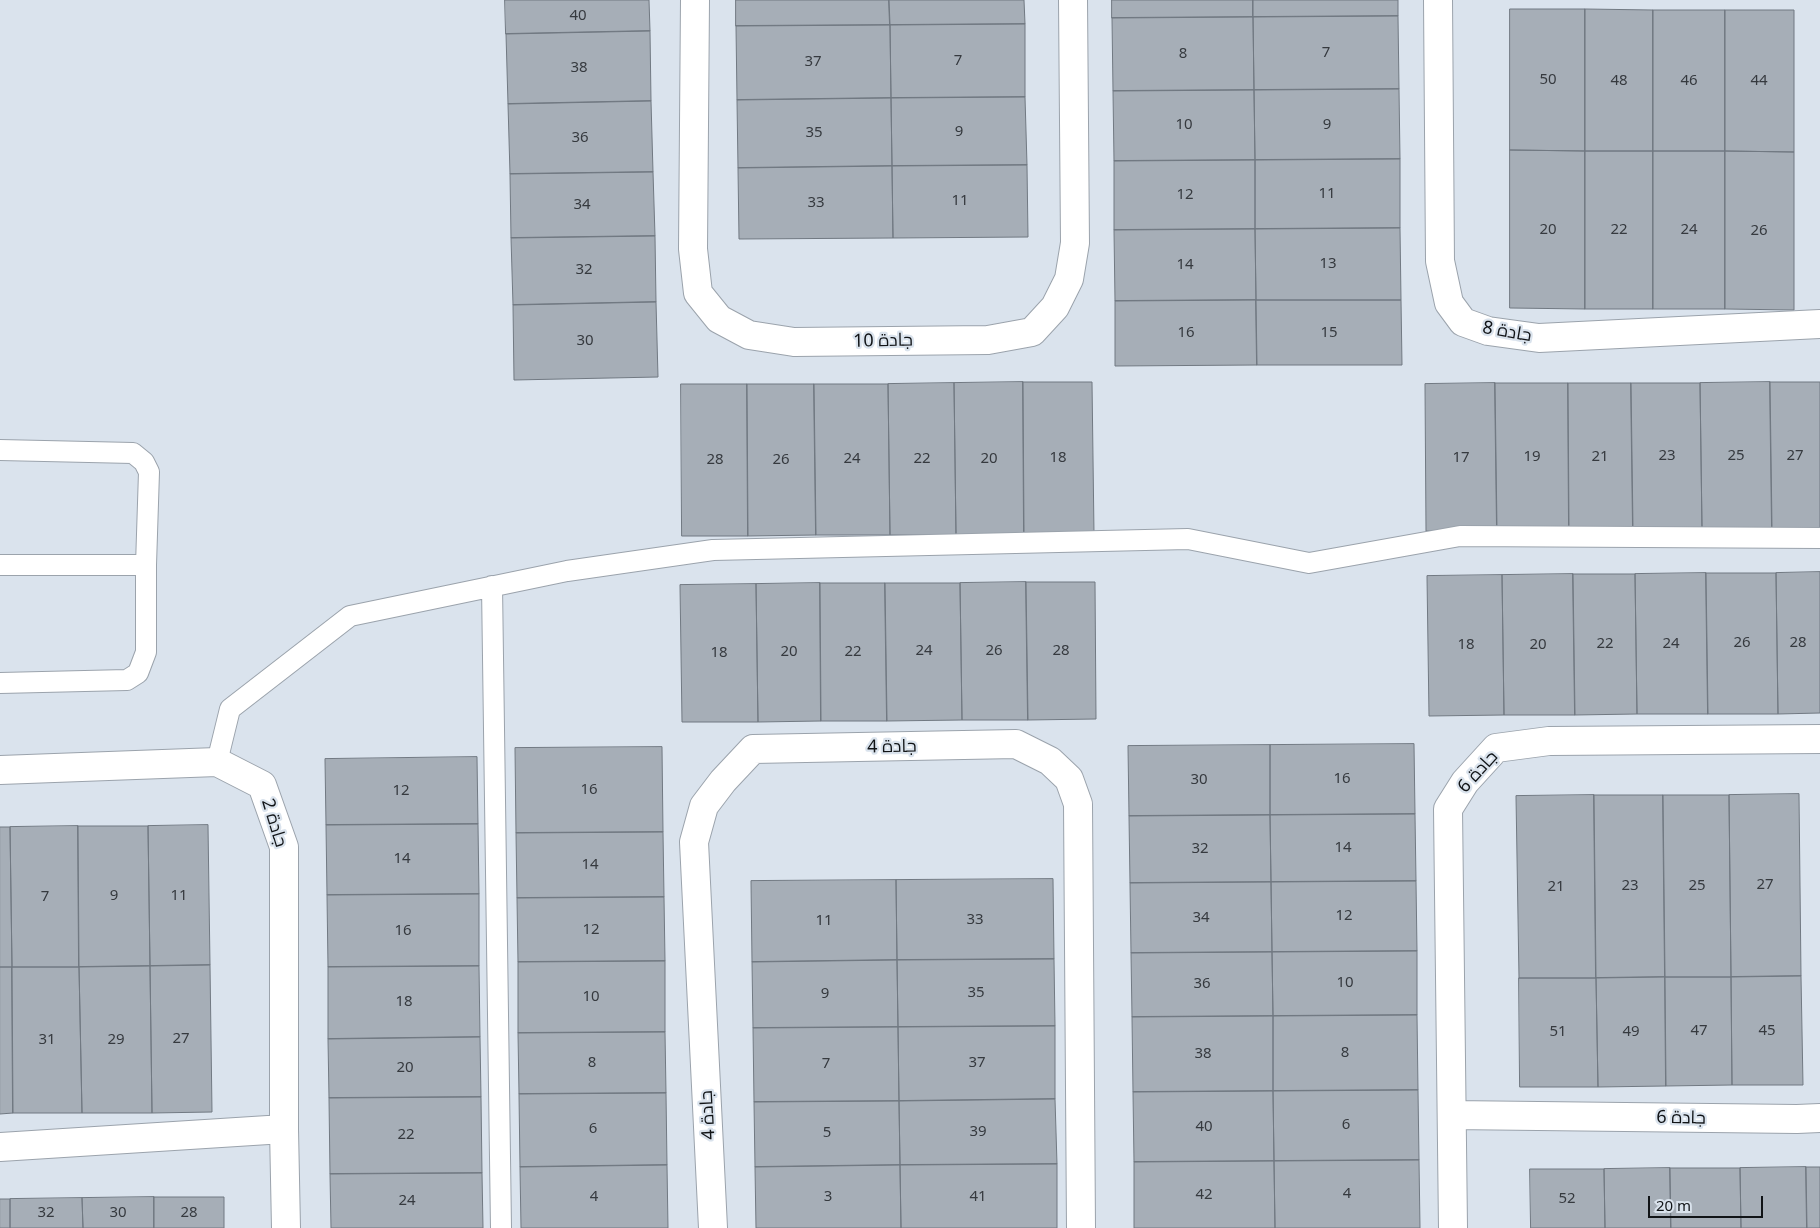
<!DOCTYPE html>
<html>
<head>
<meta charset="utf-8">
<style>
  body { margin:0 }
  #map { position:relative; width:1820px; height:1228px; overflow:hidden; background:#dae3ed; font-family:"Noto Sans",sans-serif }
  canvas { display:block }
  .scale { position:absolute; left:1648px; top:1196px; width:115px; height:22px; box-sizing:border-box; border:2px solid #111417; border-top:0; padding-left:6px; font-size:15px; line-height:18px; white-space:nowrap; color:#111417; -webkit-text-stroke:4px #dae3ed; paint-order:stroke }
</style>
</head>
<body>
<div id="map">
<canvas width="1820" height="1228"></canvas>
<div class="scale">20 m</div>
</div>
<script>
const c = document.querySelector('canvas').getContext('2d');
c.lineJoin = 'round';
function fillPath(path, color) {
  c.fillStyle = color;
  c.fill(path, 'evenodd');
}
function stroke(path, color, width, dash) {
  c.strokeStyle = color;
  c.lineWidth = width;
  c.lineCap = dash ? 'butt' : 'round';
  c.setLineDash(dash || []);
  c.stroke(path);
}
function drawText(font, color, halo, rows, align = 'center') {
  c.font = font + ' "Noto Sans",Cairo,sans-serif';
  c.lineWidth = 4.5;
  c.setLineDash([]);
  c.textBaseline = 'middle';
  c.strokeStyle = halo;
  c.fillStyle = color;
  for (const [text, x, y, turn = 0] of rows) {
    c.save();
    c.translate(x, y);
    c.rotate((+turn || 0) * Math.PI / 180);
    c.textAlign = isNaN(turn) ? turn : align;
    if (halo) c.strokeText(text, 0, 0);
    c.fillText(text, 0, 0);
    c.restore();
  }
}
const building = new Path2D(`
  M 505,0 L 649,0 L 650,31 L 506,34 Z
  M 736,0 L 889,0 L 890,25 L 736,26 Z
  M 889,0 L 1024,0 L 1025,24 L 890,25 Z
  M 1112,0 L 1253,0 L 1253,17 L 1112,18 Z
  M 1253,0 L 1398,0 L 1398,16 L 1253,17 Z
  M 1510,9 L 1585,9 L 1585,151 L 1510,150 Z
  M 1585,9 L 1653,10 L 1653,151 L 1585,151 Z
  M 1653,10 L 1725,10 L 1725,151 L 1653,151 Z
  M 1725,10 L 1794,10 L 1794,152 L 1725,151 Z
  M 1398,16 L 1399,89 L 1254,90 L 1253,17 Z
  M 1253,17 L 1254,90 L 1113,91 L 1112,18 Z
  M 1025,24 L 1025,97 L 891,98 L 890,25 Z
  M 890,25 L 891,98 L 737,100 L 736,26 Z
  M 650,31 L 651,101 L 508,104 L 506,34 Z
  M 1399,89 L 1400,159 L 1255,160 L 1254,90 Z
  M 1254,90 L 1255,160 L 1114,161 L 1113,91 Z
  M 1025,97 L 1027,165 L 892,166 L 891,98 Z
  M 891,98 L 892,166 L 738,168 L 737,100 Z
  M 651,101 L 653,172 L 510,174 L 508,104 Z
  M 1510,150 L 1585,151 L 1585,309 L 1510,308 Z
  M 1585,151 L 1653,151 L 1653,309 L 1585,309 Z
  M 1653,151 L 1725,151 L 1725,309 L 1653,309 Z
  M 1725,151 L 1794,152 L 1794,310 L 1725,309 Z
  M 1400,159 L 1400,228 L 1255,229 L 1255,160 Z
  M 1255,160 L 1255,229 L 1114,230 L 1114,161 Z
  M 1027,165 L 1028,237 L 893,238 L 892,166 Z
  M 892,166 L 893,238 L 739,239 L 738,168 Z
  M 653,172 L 655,236 L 511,238 L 510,174 Z
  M 1400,228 L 1401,300 L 1256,300 L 1255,229 Z
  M 1255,229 L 1256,300 L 1115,301 L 1114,230 Z
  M 655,236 L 656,302 L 513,305 L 511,238 Z
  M 1256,300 L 1401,300 L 1402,365 L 1257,365 Z
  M 1256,300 L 1257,365 L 1115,366 L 1115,301 Z
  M 656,302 L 658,377 L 514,380 L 513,305 Z
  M 1023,382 L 1024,534 L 956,535 L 954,383 Z
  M 1023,382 L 1092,382 L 1094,534 L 1024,534 Z
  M 1770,382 L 1820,382 L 1820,529 L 1772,529 Z
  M 1770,382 L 1772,529 L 1702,529 L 1700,383 Z
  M 954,383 L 956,535 L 890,535 L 888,384 Z
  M 1495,383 L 1568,383 L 1569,531 L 1497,531 Z
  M 1495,383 L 1497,531 L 1426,531 L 1425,384 Z
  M 1568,383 L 1631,383 L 1633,530 L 1569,531 Z
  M 1631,383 L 1700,383 L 1702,529 L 1633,530 Z
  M 681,384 L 747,384 L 748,536 L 682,536 Z
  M 747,384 L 814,384 L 816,535 L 748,536 Z
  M 814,384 L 888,384 L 890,535 L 816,535 Z
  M 1820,572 L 1820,713 L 1778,714 L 1776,573 Z
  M 1706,573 L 1776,573 L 1778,714 L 1708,714 Z
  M 1706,573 L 1708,714 L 1637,714 L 1635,574 Z
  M 1573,574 L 1635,574 L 1637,714 L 1575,715 Z
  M 1573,574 L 1575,715 L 1504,715 L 1502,575 Z
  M 1502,575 L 1504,715 L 1429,716 L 1427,576 Z
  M 1026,582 L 1095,582 L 1096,719 L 1028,720 Z
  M 1026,582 L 1028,720 L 962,720 L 960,583 Z
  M 820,583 L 885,583 L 887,721 L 821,721 Z
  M 820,583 L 821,721 L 758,722 L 756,584 Z
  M 885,583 L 960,583 L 962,720 L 887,721 Z
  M 756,584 L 758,722 L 682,722 L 680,585 Z
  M 1414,744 L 1415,814 L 1270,815 L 1270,745 Z
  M 1270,745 L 1270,815 L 1129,816 L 1128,746 Z
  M 662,747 L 663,832 L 516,833 L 515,748 Z
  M 477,757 L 478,824 L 326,825 L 325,759 Z
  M 1799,794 L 1801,976 L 1731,977 L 1729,795 Z
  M 1594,795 L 1663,795 L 1665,977 L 1596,978 Z
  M 1594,795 L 1596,978 L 1519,978 L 1516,796 Z
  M 1663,795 L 1729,795 L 1731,977 L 1665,977 Z
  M 1415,814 L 1416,881 L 1271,882 L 1270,815 Z
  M 1270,815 L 1271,882 L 1130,883 L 1129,816 Z
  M 478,824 L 479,894 L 327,895 L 326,825 Z
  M 208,825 L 210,965 L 150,966 L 148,826 Z
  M 78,826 L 148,826 L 150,966 L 79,967 Z
  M 78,826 L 79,967 L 12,967 L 10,827 Z
  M 0,827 L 10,827 L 12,967 L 0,967 Z
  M 663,832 L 664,897 L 517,898 L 516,833 Z
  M 1053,879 L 1054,959 L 897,960 L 896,880 Z
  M 896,880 L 897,960 L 752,962 L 751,881 Z
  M 1416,881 L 1417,951 L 1272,952 L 1271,882 Z
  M 1271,882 L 1272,952 L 1131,953 L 1130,883 Z
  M 479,894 L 479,966 L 328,967 L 327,895 Z
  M 664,897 L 665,961 L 518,962 L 517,898 Z
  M 1417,951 L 1417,1015 L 1273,1016 L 1272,952 Z
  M 1272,952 L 1273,1016 L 1132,1017 L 1131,953 Z
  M 1054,959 L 1055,1026 L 898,1027 L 897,960 Z
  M 897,960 L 898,1027 L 753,1028 L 752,962 Z
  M 665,961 L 665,1032 L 518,1033 L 518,962 Z
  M 210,965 L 212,1112 L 152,1113 L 150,966 Z
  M 150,966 L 152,1113 L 82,1113 L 79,967 Z
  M 479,966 L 480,1037 L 328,1039 L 328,967 Z
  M 0,967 L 12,967 L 13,1113 L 0,1114 Z
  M 12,967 L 79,967 L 82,1113 L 13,1113 Z
  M 1801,976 L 1803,1085 L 1732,1085 L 1731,977 Z
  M 1665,977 L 1666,1086 L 1598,1087 L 1596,978 Z
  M 1665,977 L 1731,977 L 1732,1085 L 1666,1086 Z
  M 1519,978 L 1596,978 L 1598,1087 L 1520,1087 Z
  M 1417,1015 L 1418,1090 L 1273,1091 L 1273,1016 Z
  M 1273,1016 L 1273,1091 L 1133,1092 L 1132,1017 Z
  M 1055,1026 L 1055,1099 L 899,1101 L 898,1027 Z
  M 898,1027 L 899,1101 L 754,1102 L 753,1028 Z
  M 665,1032 L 666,1093 L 519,1094 L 518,1033 Z
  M 480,1037 L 481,1097 L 329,1098 L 328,1039 Z
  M 1418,1090 L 1419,1160 L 1274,1161 L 1273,1091 Z
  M 1273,1091 L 1274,1161 L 1134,1162 L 1133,1092 Z
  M 666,1093 L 667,1165 L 520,1167 L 519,1094 Z
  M 481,1097 L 482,1173 L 330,1174 L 329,1098 Z
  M 1055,1099 L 1057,1164 L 900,1165 L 899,1101 Z
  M 899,1101 L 900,1165 L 755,1167 L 754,1102 Z
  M 1419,1160 L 1420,1228 L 1275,1228 L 1274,1161 Z
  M 1274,1161 L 1275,1228 L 1134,1228 L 1134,1162 Z
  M 1057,1164 L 1057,1228 L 901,1228 L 900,1165 Z
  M 667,1165 L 668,1228 L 521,1228 L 520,1167 Z
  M 900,1165 L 901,1228 L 756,1228 L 755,1167 Z
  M 1806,1167 L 1807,1228 L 1741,1228 L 1740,1168 Z
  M 1806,1167 L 1820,1167 L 1820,1228 L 1807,1228 Z
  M 1670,1168 L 1671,1228 L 1605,1228 L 1604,1169 Z
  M 1670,1168 L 1740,1168 L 1741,1228 L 1671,1228 Z
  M 1530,1169 L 1604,1169 L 1605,1228 L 1531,1228 Z
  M 482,1173 L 483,1228 L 331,1228 L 330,1174 Z
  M 154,1197 L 154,1228 L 83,1228 L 82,1198 Z
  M 154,1197 L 224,1197 L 224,1228 L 154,1228 Z
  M 82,1198 L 83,1228 L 10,1228 L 10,1199 Z
  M 0,1199 L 10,1199 L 10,1228 L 0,1228 Z`);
const lane = new Path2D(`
  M 0,450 L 133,453 L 144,462 L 149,472 L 146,565
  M 0,565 L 146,565 L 146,652 L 138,673 L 127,680 L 0,683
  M 492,586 L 501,1228
  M 217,762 L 230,709 L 350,616 L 567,571 L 713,550 L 1188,539 L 1309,563 L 1460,536 L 1820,538`);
const street = new Path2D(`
  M 695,0 L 693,249 L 698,293 L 719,319 L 749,335 L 794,342 L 988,340 L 1032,332 L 1055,307 L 1069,279 L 1075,243 L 1073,0
  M 1438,0 L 1440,261 L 1449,303 L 1463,322 L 1488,331 L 1539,338 L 1820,324
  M 0,770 L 217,762 L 262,785 L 284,847 L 284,1129 L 286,1228
  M 1452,1115 L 1797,1119 L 1820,1118
  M 0,1147 L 284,1129
  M 713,1228 L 694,842 L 704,806 L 723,781 L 753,749 L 1016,744 L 1050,761 L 1069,779 L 1078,804 L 1081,1228
  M 1453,1228 L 1448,809 L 1465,782 L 1496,748 L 1549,741 L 1820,739`);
const numberNames = [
  ["40",578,16],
  ["7",1326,53],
  ["8",1183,54],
  ["7",958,61],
  ["37",813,62],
  ["38",579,68],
  ["50",1548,80],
  ["48",1619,81],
  ["46",1689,81],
  ["44",1759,81],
  ["10",1184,125],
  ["9",1327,125],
  ["9",959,132],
  ["35",814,133],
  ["36",580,138],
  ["11",1327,194],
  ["12",1185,195],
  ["11",960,201],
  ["33",816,203],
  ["34",582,205],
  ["20",1548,230],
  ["22",1619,230],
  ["24",1689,230],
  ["26",1759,231],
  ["13",1328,264],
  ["14",1185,265],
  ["32",584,270],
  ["16",1186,333],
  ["15",1329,333],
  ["30",585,341],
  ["23",1667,456],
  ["25",1736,456],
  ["27",1795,456],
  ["19",1532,457],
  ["21",1600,457],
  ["18",1058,458],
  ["17",1461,458],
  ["24",852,459],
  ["22",922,459],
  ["20",989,459],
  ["28",715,460],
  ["26",781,460],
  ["26",1742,643],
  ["28",1798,643],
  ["22",1605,644],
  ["24",1671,644],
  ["18",1466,645],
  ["20",1538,645],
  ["24",924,651],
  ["26",994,651],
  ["28",1061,651],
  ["20",789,652],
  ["22",853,652],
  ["18",719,653],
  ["16",1342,779],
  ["30",1199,780],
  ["16",589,790],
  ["12",401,791],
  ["14",1343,848],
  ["32",1200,849],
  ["14",402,859],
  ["14",590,865],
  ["27",1765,885],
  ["23",1630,886],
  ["25",1697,886],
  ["21",1556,887],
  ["9",114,896],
  ["11",179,896],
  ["7",45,897],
  ["12",1344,916],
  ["34",1201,918],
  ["33",975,920],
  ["11",824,921],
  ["12",591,930],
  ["16",403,931],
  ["10",1345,983],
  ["36",1202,984],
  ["35",976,993],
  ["9",825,994],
  ["10",591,997],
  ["18",404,1002],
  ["47",1699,1031],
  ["45",1767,1031],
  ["51",1558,1032],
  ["49",1631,1032],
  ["27",181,1039],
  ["31",47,1040],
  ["29",116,1040],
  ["8",1345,1053],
  ["38",1203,1054],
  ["8",592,1063],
  ["37",977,1063],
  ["7",826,1064],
  ["20",405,1068],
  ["6",1346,1125],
  ["40",1204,1127],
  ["6",593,1129],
  ["39",978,1132],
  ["5",827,1133],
  ["22",406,1135],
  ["4",1347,1194],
  ["42",1204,1195],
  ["4",594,1197],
  ["3",828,1197],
  ["41",978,1197],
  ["52",1567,1199],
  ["24",407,1201],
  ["32",46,1213],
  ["30",118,1213],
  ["28",189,1213]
];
const streetNames = [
  ["جادة 8",1507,332,10],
  ["جادة 10",883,341,-1],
  ["جادة 4",892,747,-1],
  ["جادة 6",1478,772,-48],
  ["جادة 2",274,823,73],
  ["جادة 4",708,1115,-93],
  ["جادة 6",1681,1118,1]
];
fillPath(building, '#a6aeb7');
stroke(building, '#717982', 1);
stroke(lane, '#9ba3ac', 22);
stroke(street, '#9ba3ac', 30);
stroke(lane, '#fff', 20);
stroke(street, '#fff', 28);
drawText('15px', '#363a3f', null, numberNames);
drawText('18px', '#111417', '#dae3ed', streetNames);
</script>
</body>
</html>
